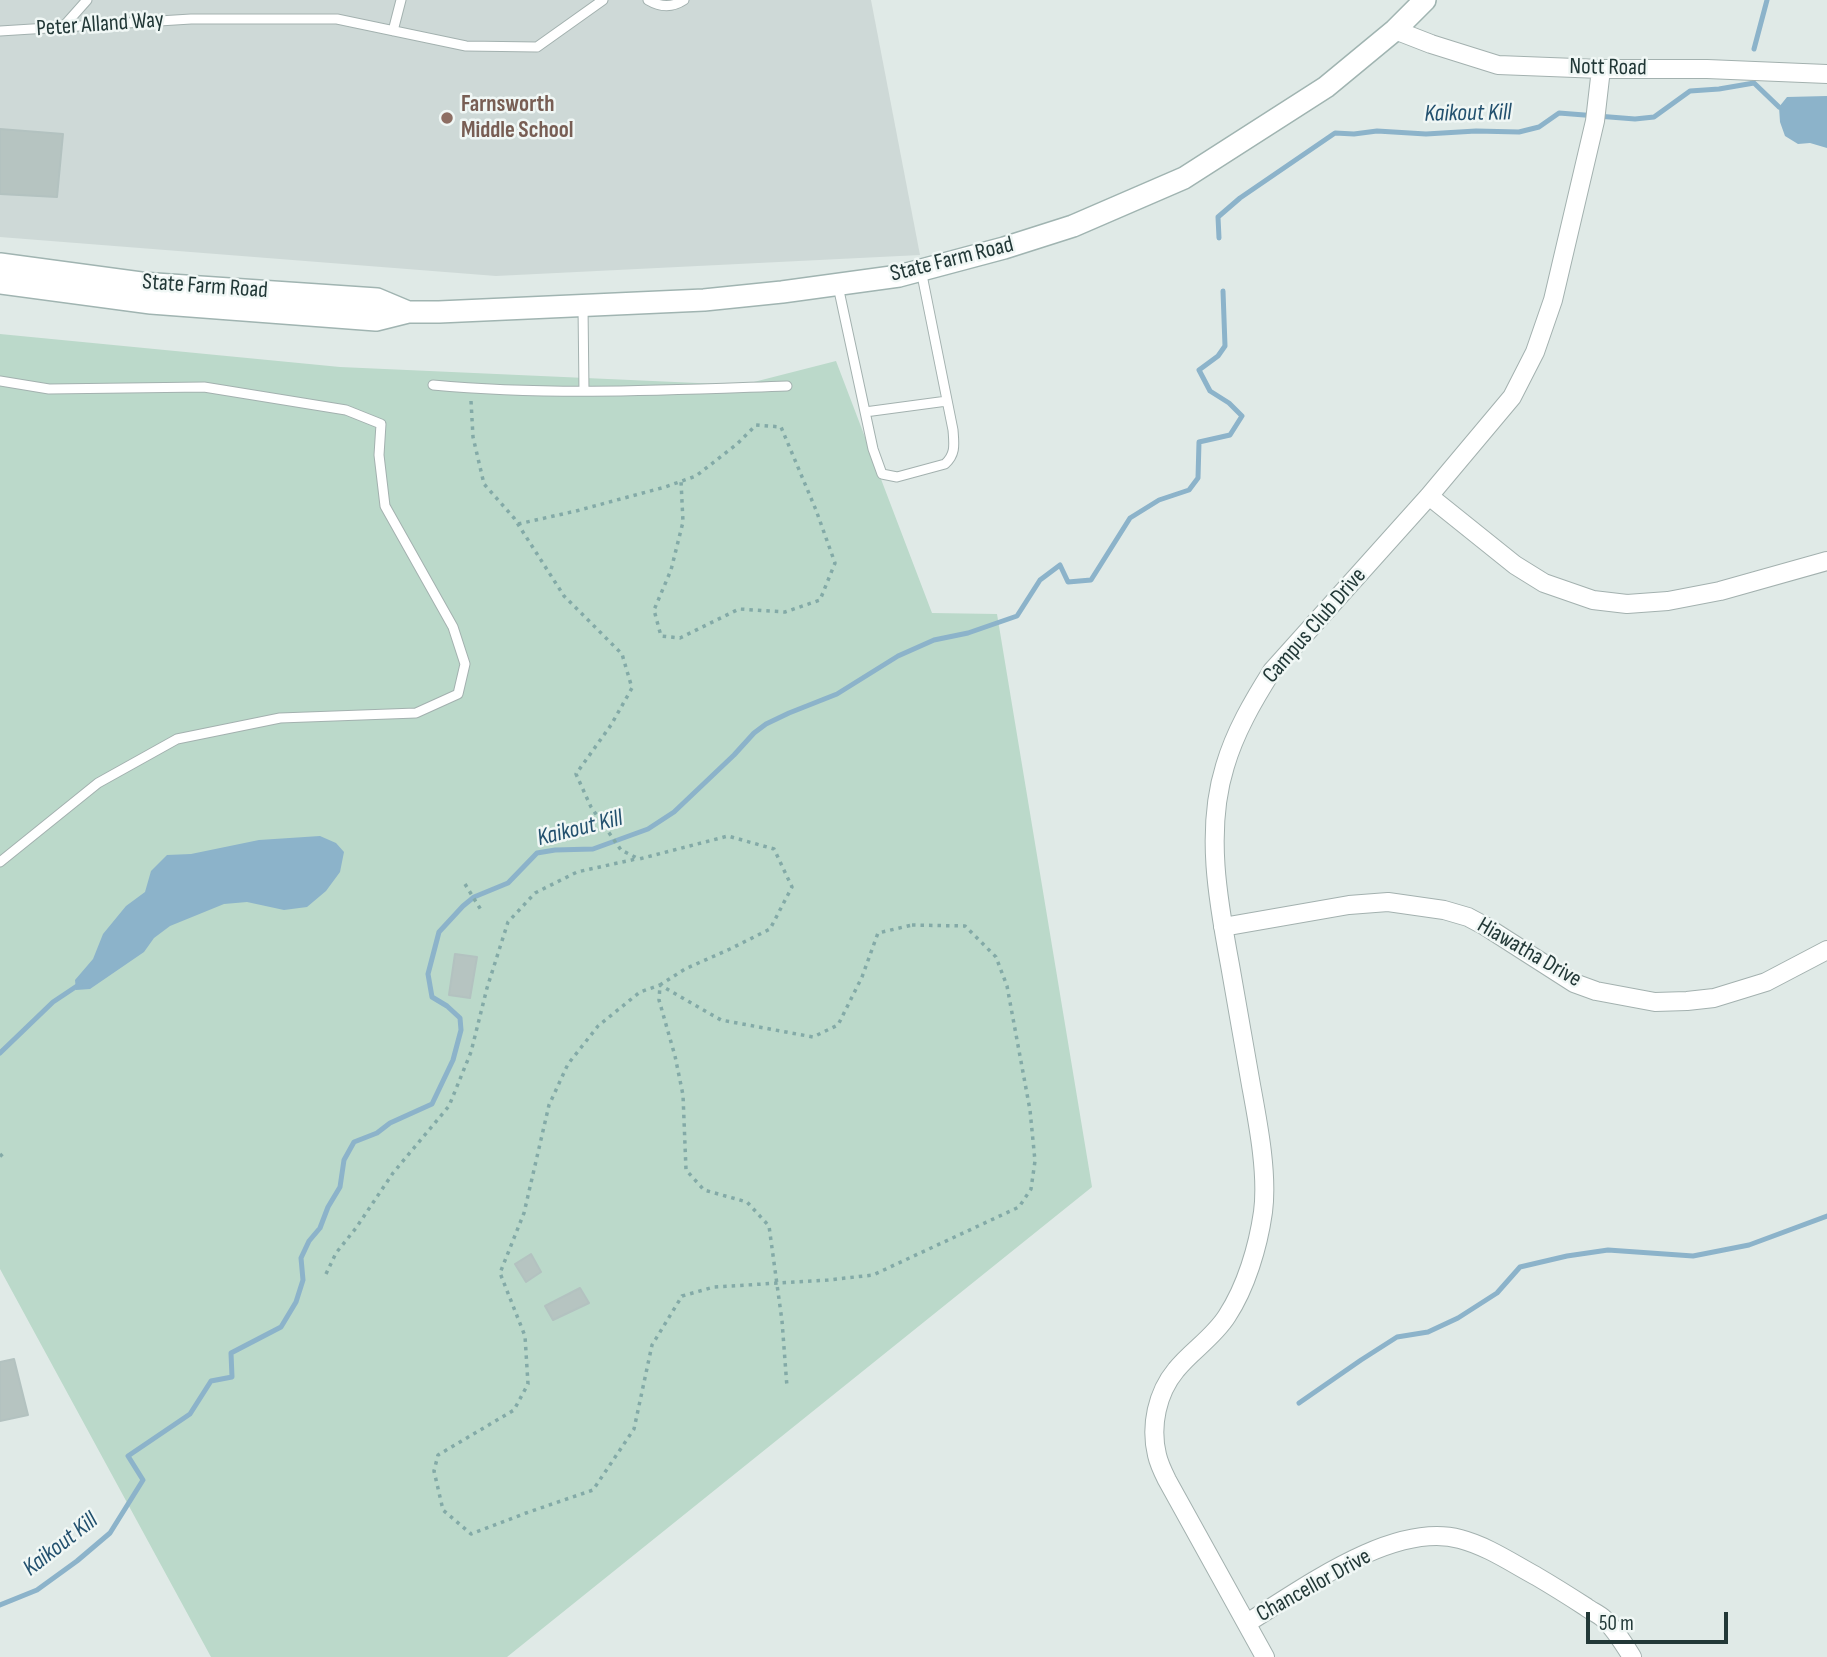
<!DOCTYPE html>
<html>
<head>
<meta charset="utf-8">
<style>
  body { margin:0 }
  #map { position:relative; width:1827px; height:1657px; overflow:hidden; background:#e0eae7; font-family:"Sofia Sans Condensed",sans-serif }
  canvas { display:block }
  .scale { position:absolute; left:1586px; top:1612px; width:142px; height:32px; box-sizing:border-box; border:4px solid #223837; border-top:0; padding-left:9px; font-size:21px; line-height:24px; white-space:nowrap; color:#223837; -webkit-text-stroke:5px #f0f7f5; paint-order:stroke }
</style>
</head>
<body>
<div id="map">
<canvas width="1827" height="1657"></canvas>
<div class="scale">50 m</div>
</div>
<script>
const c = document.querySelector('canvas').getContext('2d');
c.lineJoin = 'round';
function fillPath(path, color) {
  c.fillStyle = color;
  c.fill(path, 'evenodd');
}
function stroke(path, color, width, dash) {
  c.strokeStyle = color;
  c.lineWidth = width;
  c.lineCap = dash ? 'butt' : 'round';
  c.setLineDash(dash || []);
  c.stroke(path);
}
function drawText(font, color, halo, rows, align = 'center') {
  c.font = font + ' "Sofia Sans Condensed",sans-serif';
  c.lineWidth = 5;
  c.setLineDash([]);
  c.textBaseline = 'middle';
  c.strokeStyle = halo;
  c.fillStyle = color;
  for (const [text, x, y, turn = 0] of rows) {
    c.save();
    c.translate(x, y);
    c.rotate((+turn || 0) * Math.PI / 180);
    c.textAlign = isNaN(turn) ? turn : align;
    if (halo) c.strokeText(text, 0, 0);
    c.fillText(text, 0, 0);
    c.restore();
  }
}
const built = new Path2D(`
  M 0,0 L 871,0 L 920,255 L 496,276 L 0,237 Z`);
const green = new Path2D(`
  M 0,334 L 340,367 L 742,385 L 836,361 L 932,613 L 997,614 L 1092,1187 L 507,1657 L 211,1657 L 0,1269 Z`);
const water = new Path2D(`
  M 1827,96 L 1827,148 L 1810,143 L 1798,144 L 1785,136 L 1780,122 L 1779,107 L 1787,97 Z
  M 320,836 L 336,843 L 344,852 L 340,872 L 326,891 L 307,907 L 284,910 L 247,902 L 224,904 L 170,926 L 154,938 L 144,952 L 90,989 L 76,990 L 75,980 L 93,959 L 103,934 L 126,906 L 145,892 L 151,871 L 167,855 L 191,854 L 259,840 Z`);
const stream = new Path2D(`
  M 1754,49 L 1767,0
  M 1219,238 L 1218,217 L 1240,198 L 1335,133 L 1354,134 L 1377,131 L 1426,134 L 1476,131 L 1519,132 L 1539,127 L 1559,113 L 1635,119 L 1654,117 L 1690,91 L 1719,89 L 1754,83 L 1779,107
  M 0,1053 L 53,1002 L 80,984
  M 1299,1403 L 1361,1360 L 1397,1337 L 1428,1332 L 1458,1318 L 1497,1293 L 1520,1267 L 1567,1256 L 1608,1250 L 1693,1256 L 1749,1245 L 1827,1216
  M 0,1605 L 37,1590 L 77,1561 L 110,1533 L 143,1480 L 128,1456 L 190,1414 L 211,1381 L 232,1377 L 231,1353 L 281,1327 L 296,1302 L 303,1280 L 301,1258 L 309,1241 L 320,1228 L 328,1207 L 340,1187 L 344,1160 L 354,1142 L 377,1133 L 390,1123 L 432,1104 L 453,1060 L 461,1030 L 460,1018 L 447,1006 L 432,997 L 428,974 L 439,932 L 463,906 L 474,897 L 508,883 L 537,853 L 555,850 L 593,849 L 648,829 L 674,812 L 734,755 L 754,733 L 766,724 L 789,713 L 837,694 L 898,656 L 934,640 L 968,633 L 1017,616 L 1040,580 L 1060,565 L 1068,582 L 1091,580 L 1130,518 L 1159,500 L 1189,490 L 1198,478 L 1199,442 L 1230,435 L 1242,416 L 1229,403 L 1210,391 L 1199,370 L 1218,356 L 1225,346 L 1223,291`);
const building = new Path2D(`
  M 0,129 L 63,134 L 57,197 L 0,194 Z
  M 455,954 L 477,957 L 470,998 L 449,995 Z
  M 531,1254 L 541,1272 L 526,1282 L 515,1264 Z
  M 580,1288 L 589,1303 L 553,1320 L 545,1306 Z
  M 14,1359 L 28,1415 L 0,1421 L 0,1362 Z`);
const path = new Path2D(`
  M 471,401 L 473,437 L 484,484 L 514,518 L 564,596 L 622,654 L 632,688 L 611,725 L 576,774 L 591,807 L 621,850 L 639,859 L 728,836 L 774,849 L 792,887 L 770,929 L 730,949 L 685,969 L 660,985 L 659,1000 L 675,1056 L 683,1095 L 686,1170 L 704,1190 L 747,1202 L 769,1226 L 782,1321 L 787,1387
  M 518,524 L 576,511 L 665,487 L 696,476 L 737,444 L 756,425 L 781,427 L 816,510 L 835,563 L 820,600 L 785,612 L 739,609 L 680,638 L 661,636 L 654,610 L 671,570 L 683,522 L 681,481
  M 465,884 L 481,910
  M 912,925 L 965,926 L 996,957 L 1007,986 L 1030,1110 L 1035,1161 L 1031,1189 L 1019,1207 L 873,1275 L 828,1280 L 714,1287 L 682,1296 L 652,1345 L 634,1429 L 593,1490 L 526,1513 L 471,1534 L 443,1510 L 434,1471 L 438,1455 L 514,1410 L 528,1384 L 525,1336 L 500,1273 L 524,1213 L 549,1105 L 568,1064 L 598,1026 L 640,992 L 660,985 L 721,1020 L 813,1037 L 838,1025 L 862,977 L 878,933 Z
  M 0,1154 L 6,1160
  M 326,1274 L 336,1253 L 356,1228 L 393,1173 L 449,1106 L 471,1052 L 487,988 L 508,922 L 535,893 L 577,872 L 636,859`);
const service = new Path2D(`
  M 648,0 C 660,7 672,8 684,0
  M 63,27 L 87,0
  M 0,31 L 191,19 L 337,19 L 466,46 L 537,47 L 603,0
  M 393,31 L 401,0
  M 838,286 L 873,449 L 882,474 L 897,477 L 945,464 C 956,454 954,444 953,430 L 921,270
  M 583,307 L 584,391
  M 0,381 L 49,389 L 204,387 L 346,410 L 381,424 L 379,455 L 385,506 L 453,627 L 465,664 L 458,694 L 416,713 L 280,718 L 177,739 L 98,783 L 0,862
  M 433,385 C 551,396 669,390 787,386
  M 865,412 L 947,401`);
const minor = new Path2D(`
  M 1395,30 L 1431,44 L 1498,65 L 1601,69 L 1707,69 L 1827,74
  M 1429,496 L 1515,565 L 1544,583 L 1593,600 L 1627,604 L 1668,601 L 1720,591 L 1827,561
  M 1223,927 L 1349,905 L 1388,902 L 1444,910 L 1468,917 L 1485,926 L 1574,983 L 1596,991 L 1655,1002 L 1687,1001 L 1714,998 L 1766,982 L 1827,950
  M 1247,1623 C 1301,1590 1393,1521 1460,1539 C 1487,1546 1512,1563 1536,1576 C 1553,1586 1569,1596 1586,1607 C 1591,1611 1599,1614 1604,1619 C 1615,1629 1624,1644 1632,1657
  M 1265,1657 L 1167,1480 C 1163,1472 1159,1464 1157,1455 C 1150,1426 1157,1393 1176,1370 C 1191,1351 1213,1338 1227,1316 C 1246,1287 1258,1247 1263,1212 C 1268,1174 1258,1123 1251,1085 C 1244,1045 1237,1005 1230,965 C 1218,901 1205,830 1225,766 C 1235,732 1253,701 1272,671 L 1429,496 L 1512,397 L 1535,352 L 1553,300 L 1595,121 L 1601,69`);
const secondary = new Path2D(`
  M 0,264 L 141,283 L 377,299 L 408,312
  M 0,283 L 151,303 L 376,320 L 408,312 L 439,312 L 704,300 L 782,292 L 899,276 L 1004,248 L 1073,226 L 1184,178 L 1326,87 L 1395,30 L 1425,0`);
const markers = [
  [447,118,7,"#8d6e63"]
];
const streetNames = [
  ["Peter Alland Way",100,25,-4],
  ["Nott Road",1608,68,1],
  ["State Farm Road",952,260,-14],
  ["State Farm Road",205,287,4],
  ["Campus Club Drive",1315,626,-49],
  ["Hiawatha Drive",1529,953,30],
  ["Chancellor Drive",1314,1586,-29]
];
const educationNames = [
  ["Farnsworth",461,105],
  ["Middle School",461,131]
];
const waterNames = [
  ["Kaikout Kill",1468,114,-1],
  ["Kaikout Kill",580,829,-14],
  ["Kaikout Kill",61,1545,-38]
];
fillPath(built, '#ced9d7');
fillPath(green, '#bbd9ca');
fillPath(water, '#8cb3ca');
stroke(stream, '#8cb3ca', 5);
fillPath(building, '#b6c4c1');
stroke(building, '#b3c2c0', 2);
stroke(service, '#a3b1af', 11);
stroke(minor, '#a3b1af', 20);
stroke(secondary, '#a0b4b1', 24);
stroke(path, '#83aaa7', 3.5, [3.5, 5]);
stroke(service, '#fff', 9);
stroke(minor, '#fff', 18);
stroke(secondary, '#fff', 21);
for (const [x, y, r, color] of markers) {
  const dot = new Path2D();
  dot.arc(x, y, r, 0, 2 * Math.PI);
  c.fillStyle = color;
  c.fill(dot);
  stroke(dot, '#f0f7f5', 2.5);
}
drawText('23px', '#223837', '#f0f7f5', streetNames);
drawText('bold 23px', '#785e54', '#f0f7f5', educationNames, 'left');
drawText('italic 24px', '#22506e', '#f0f7f5', waterNames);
</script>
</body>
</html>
